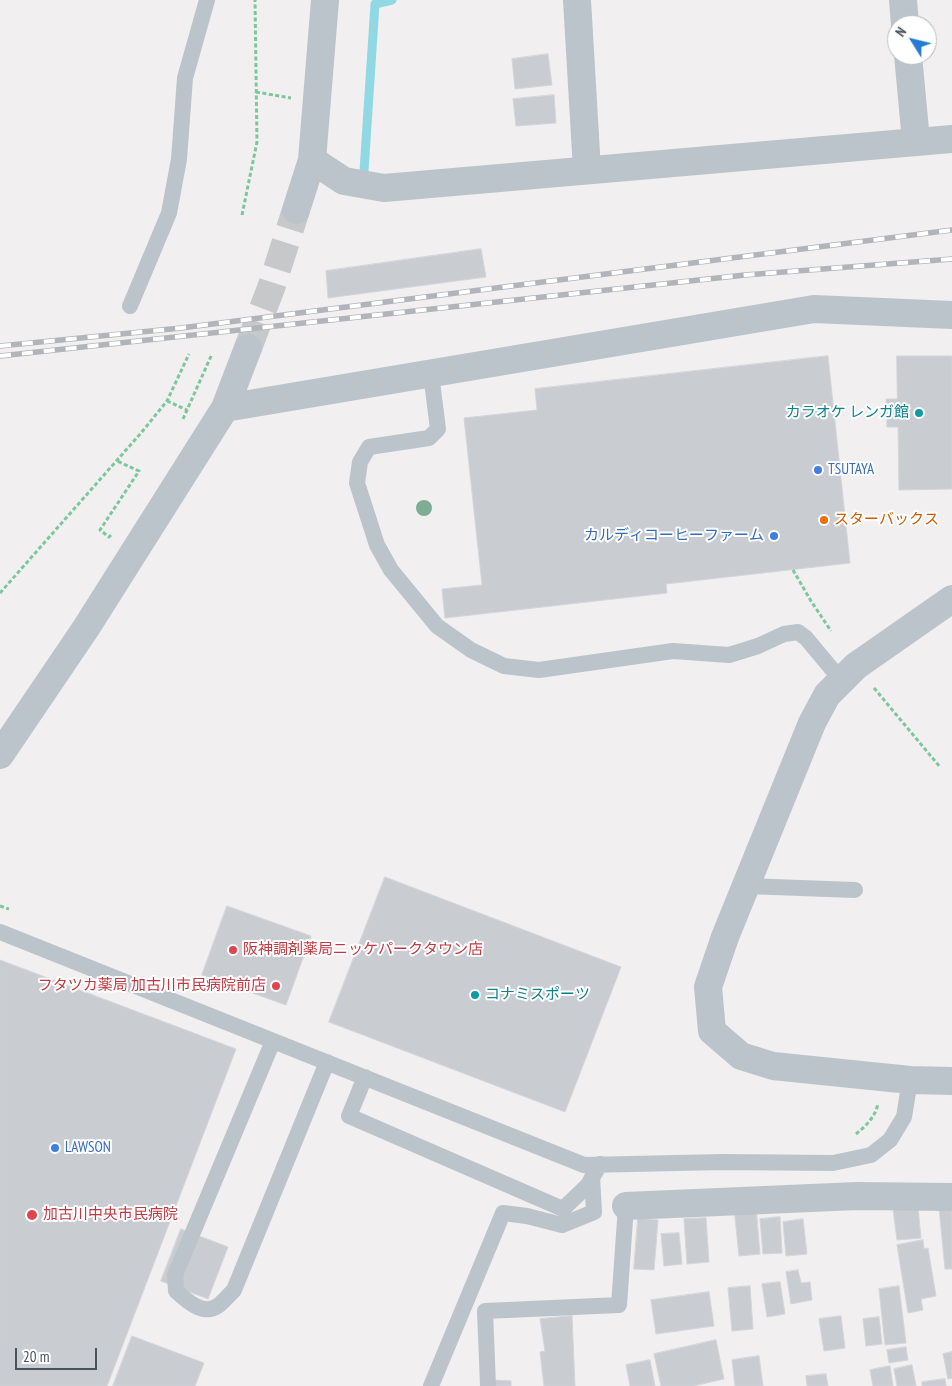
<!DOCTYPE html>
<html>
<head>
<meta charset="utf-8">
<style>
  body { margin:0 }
  #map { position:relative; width:952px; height:1386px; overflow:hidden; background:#f1efef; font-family:"PT Sans Narrow",sans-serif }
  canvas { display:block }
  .north { position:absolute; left:887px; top:15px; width:50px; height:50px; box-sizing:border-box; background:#fff; border:1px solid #b6babd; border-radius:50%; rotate:306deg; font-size:14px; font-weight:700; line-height:20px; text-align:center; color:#48535b }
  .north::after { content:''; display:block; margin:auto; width:18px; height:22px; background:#267bd4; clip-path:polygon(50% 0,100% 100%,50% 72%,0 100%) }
  .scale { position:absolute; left:15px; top:1348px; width:82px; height:22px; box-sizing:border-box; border:2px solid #48535b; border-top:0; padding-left:6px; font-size:15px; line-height:18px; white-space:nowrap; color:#48535b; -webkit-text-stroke:4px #fff; paint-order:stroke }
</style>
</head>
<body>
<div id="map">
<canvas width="952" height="1386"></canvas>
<div class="north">N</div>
<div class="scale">20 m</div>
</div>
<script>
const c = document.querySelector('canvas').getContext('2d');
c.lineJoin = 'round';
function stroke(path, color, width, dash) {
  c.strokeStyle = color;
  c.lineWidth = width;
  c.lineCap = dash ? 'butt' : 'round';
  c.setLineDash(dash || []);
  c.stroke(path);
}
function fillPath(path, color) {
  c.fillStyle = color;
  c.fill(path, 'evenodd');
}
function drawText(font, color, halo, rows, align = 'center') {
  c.font = font + ' "PT Sans Narrow","Noto Sans JP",sans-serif';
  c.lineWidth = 4;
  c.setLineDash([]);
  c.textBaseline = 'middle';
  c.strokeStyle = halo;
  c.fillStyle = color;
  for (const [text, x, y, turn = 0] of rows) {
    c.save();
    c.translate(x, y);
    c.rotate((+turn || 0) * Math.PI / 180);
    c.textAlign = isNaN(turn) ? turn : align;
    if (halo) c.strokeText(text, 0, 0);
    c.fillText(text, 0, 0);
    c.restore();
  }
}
const stream = new Path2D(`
  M 364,171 L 375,4 L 392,0`);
const building = new Path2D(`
  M 548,54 L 552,85 L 515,89 L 512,59 Z
  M 554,95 L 556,123 L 516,126 L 513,99 Z
  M 481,249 L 486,277 L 328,298 L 326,271 Z
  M 828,356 L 850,563 L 666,584 L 667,593 L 445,618 L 442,589 L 482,585 L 464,418 L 537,410 L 535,389 Z
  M 897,356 L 952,356 L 952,489 L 899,490 L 898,427 L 887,427 L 886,399 L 897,399 Z
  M 385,877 L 621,967 L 565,1112 L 329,1022 Z
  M 227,906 L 311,936 L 286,1005 L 202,975 Z
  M 0,960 L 236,1049 L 107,1386 L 0,1386 Z
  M 756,1206 L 760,1254 L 739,1256 L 734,1208 Z
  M 918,1207 L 921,1238 L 897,1240 L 893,1209 Z
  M 952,1207 L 952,1269 L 945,1269 L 939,1208 Z
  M 780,1217 L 782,1253 L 763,1254 L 760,1219 Z
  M 638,1218 L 658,1220 L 654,1270 L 634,1269 Z
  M 706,1218 L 709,1262 L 687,1264 L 684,1219 Z
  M 803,1219 L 807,1254 L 786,1256 L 783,1222 Z
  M 181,1229 L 228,1247 L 208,1299 L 161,1281 Z
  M 679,1233 L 682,1264 L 664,1266 L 661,1234 Z
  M 923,1240 L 924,1249 L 928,1248 L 936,1296 L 921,1299 L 923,1310 L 908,1313 L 897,1245 Z
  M 798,1270 L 801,1283 L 810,1282 L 812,1300 L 791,1304 L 786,1272 Z
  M 780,1282 L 785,1314 L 767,1317 L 762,1284 Z
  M 750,1286 L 753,1329 L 732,1331 L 728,1288 Z
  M 899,1286 L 906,1343 L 885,1345 L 879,1289 Z
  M 709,1292 L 714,1326 L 656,1334 L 651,1300 Z
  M 572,1316 L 575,1386 L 544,1386 L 540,1352 L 545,1351 L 540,1319 Z
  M 841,1316 L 845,1348 L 824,1351 L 819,1319 Z
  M 879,1317 L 882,1344 L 866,1346 L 863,1319 Z
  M 132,1336 L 204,1363 L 195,1386 L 113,1386 Z
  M 716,1340 L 724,1379 L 693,1386 L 661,1386 L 654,1354 Z
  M 906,1347 L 908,1360 L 889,1363 L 887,1350 Z
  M 952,1352 L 952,1378 L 948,1379 L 943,1354 Z
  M 759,1356 L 763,1386 L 735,1386 L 732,1360 Z
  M 650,1360 L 655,1386 L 630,1386 L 626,1365 Z
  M 912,1365 L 916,1386 L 897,1386 L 894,1369 Z
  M 890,1366 L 893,1386 L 873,1386 L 870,1370 Z
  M 826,1374 L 828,1386 L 807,1386 L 806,1376 Z
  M 945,1379 L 946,1386 L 922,1386 L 922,1382 Z
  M 495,1380 L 511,1381 L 511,1386 L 494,1386 Z`);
const tertiaryTunnel = new Path2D(`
  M 248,348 L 271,288 L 296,210`);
const path = new Path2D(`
  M 256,92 L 291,98
  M 242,215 L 257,142 L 255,0
  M 167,401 L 187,410
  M 183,419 L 212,354
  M 111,535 L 109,537 L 100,530 L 139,471 L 117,461
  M 793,570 L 811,601 L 831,631
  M 0,593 L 141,433 L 167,401 L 189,354
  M 874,688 L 940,767
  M 0,906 L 9,909
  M 856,1134 C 866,1126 875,1117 878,1104`);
const service = new Path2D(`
  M 130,306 L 169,213 L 179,159 L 185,78 L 207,0
  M 431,374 L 438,429 L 429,438 L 369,447 L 360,462 L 357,483 L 377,545 L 391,570 L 437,626 L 471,650 L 504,666 L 539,670 L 673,651 L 729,655 L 758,646 L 784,634 L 798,632 L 806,638 L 841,680
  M 746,886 L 855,890
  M 0,932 L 584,1165 L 723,1162 L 833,1163 L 871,1155 L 890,1140 L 904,1117 L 910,1080
  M 273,1041 L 175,1275 L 176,1291 C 187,1301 204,1317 219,1305 C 224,1301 229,1295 234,1290 L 327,1062
  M 365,1077 L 349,1116 L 563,1209 L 588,1185 L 600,1164
  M 431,1386 L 503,1213 L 527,1216 L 562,1225 L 594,1212 L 592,1177
  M 488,1386 L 485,1311 L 619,1305 L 626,1206`);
const minor = new Path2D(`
  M 577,0 L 587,170
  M 903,0 L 905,25
  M 908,55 L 916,141
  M 626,1206 L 857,1196 L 952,1197`);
const tertiary = new Path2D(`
  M 312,160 L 344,181 L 384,188 L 952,139
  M 296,210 L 312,160 L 325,0
  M 225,408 L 814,309 L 952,315
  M 952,599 L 856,666 L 827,695 L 812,723 L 725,937 L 708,987 L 712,1031 L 741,1056 L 773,1066 L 910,1080 L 952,1081
  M 0,755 L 86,628 L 225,408 L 248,348`);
const rail = new Path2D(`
  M 0,346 L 181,328 L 952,230
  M 0,356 L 745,275 L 952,259`);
const trees = [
  [424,508]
];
const markers = [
  [919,413,5,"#0f9aa8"],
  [818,470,5,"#3f7fe0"],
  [824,520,5,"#e8710a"],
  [774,536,5,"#3f7fe0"],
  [233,950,5,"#e0444e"],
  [276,986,5,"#e0444e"],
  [475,995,5,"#0f9aa8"],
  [55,1148,5,"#3f7fe0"],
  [32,1215,6,"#e0444e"]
];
const cultureNames = [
  ["カラオケ レンガ館",909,413],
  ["コナミスポーツ",485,995,"left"]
];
const shopNames = [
  ["TSUTAYA",828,470],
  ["カルディコーヒーファーム",764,536,"right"],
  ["LAWSON",65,1148]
];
const foodNames = [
  ["スターバックス",834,520]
];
const healthNames = [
  ["阪神調剤薬局ニッケパークタウン店",243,950],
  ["フタツカ薬局 加古川市民病院前店",266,986,"right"],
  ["加古川中央市民病院",43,1215]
];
stroke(stream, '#91d8e5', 9);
fillPath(building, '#c9ccd1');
stroke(building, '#d3d5da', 1);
stroke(tertiaryTunnel, '#c7c8ca', 28, [28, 14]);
stroke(path, '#7bc79e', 3, [4, 2.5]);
stroke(service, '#bbc4cb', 16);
stroke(minor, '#bbc4cb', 28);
stroke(tertiary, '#bbc4cb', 28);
stroke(rail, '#b1b5b9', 5.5);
stroke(rail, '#fff', 4, [11]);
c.fillStyle = '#7dad92';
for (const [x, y] of trees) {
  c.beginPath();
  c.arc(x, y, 8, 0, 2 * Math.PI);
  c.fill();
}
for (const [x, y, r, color] of markers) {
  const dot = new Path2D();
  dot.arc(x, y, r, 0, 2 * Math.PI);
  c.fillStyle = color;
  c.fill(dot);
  stroke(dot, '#fff', 2);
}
drawText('15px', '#0d838f', '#fff', cultureNames, 'right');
drawText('15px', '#366cbe', '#fff', shopNames, 'left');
drawText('15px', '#c56008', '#fff', foodNames, 'left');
drawText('15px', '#be3a42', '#fff', healthNames, 'left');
</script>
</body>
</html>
